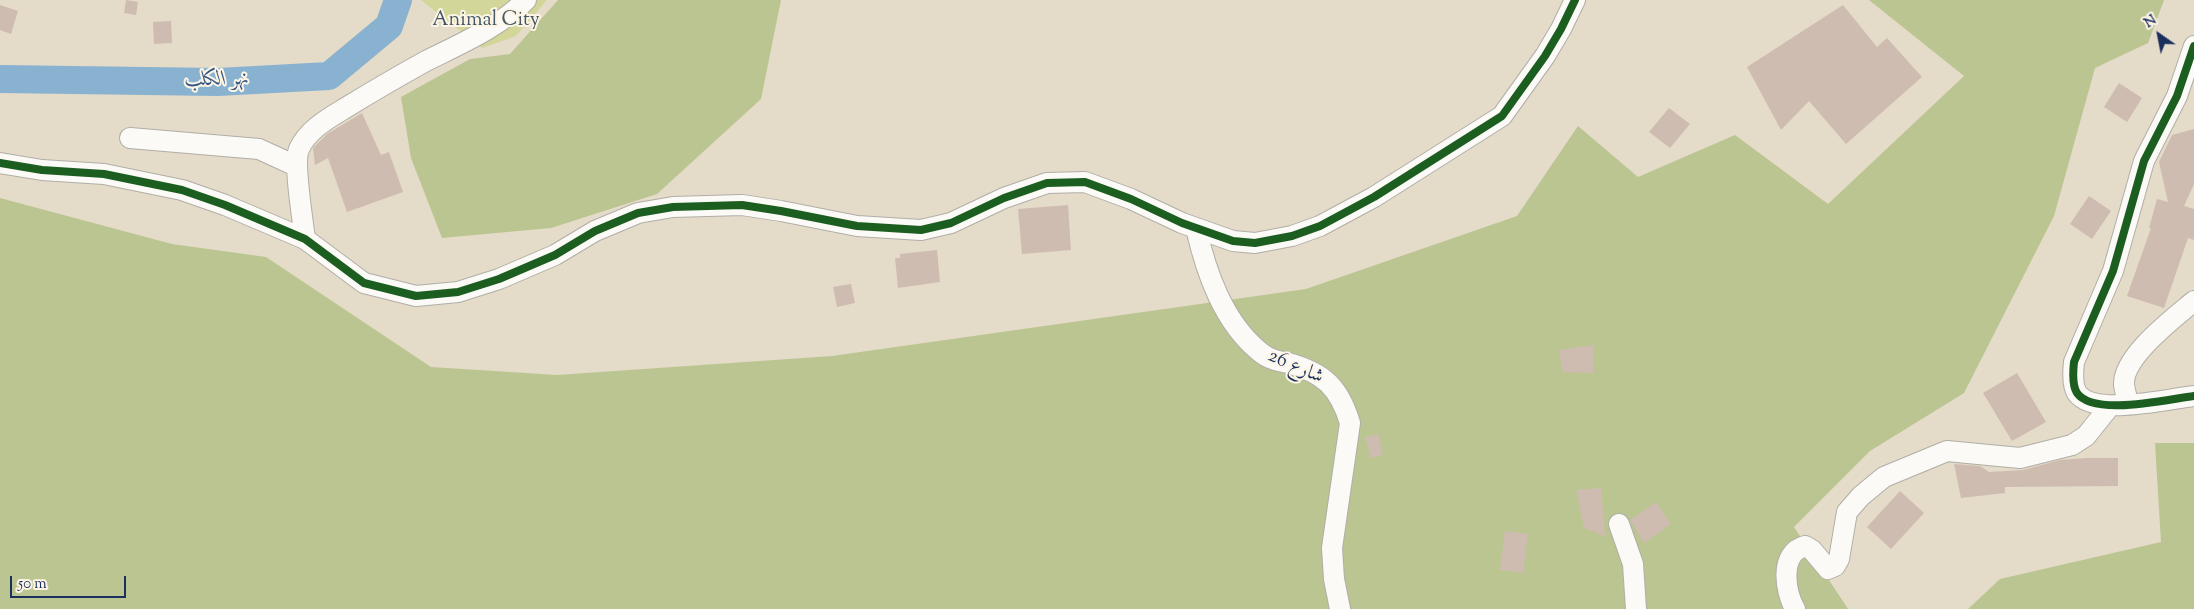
<!DOCTYPE html>
<html>
<head>
<meta charset="utf-8">
<style>
  body { margin:0 }
  #map { position:relative; width:2194px; height:609px; overflow:hidden; background:#e4dbc9; font-family:"Sorts Mill Goudy",serif }
  canvas { display:block }
  .north { position:absolute; left:2134px; top:10px; width:50px; height:50px; -webkit-text-stroke:4px #fcf5e5; paint-order:stroke; rotate:327deg; font-size:14px; font-weight:700; line-height:20px; text-align:center; color:#1b2f5e }
  .north::after { content:''; display:block; margin:auto; width:18px; height:22px; background:#1b2f5e; clip-path:polygon(50% 0,100% 100%,50% 72%,0 100%) }
  .scale { position:absolute; left:10px; top:576px; width:116px; height:22px; box-sizing:border-box; border:2px solid #1b2f5e; border-top:0; padding-left:6px; font-size:15px; line-height:18px; white-space:nowrap; color:#1b2f5e; -webkit-text-stroke:4px #fcf5e5; paint-order:stroke }
</style>
</head>
<body>
<div id="map">
<canvas width="2194" height="609"></canvas>
<div class="north">N</div>
<div class="scale">50 m</div>
</div>
<script>
const c = document.querySelector('canvas').getContext('2d');
c.lineJoin = 'round';
function fillPath(path, color) {
  c.fillStyle = color;
  c.fill(path, 'evenodd');
}
function stroke(path, color, width, dash) {
  c.strokeStyle = color;
  c.lineWidth = width;
  c.lineCap = dash ? 'butt' : 'round';
  c.setLineDash(dash || []);
  c.stroke(path);
}
function drawText(font, color, halo, rows, align = 'center') {
  c.font = font + ' "Sorts Mill Goudy",Amiri,serif';
  c.lineWidth = 4;
  c.setLineDash([]);
  c.textBaseline = 'middle';
  c.strokeStyle = halo;
  c.fillStyle = color;
  for (const [text, x, y, turn = 0] of rows) {
    c.save();
    c.translate(x, y);
    c.rotate((+turn || 0) * Math.PI / 180);
    c.textAlign = isNaN(turn) ? turn : align;
    if (halo) c.strokeText(text, 0, 0);
    c.fillText(text, 0, 0);
    c.restore();
  }
}
const green = new Path2D(`
  M 421,0 L 547,0 L 516,36 L 482,48 Z`);
const forest = new Path2D(`
  M 558,0 L 781,0 L 761,99 L 657,194 L 551,228 L 442,238 L 411,158 L 401,97 L 470,59 L 510,54 Z
  M 1869,0 L 2164,0 L 2148,43 L 2095,68 L 2054,216 L 1964,393 L 1870,451 L 1794,527 L 1848,609 L 0,609 L 0,198 L 172,244 L 266,257 L 431,367 L 557,375 L 832,356 L 1306,289 L 1517,216 L 1578,126 L 1638,177 L 1735,135 L 1828,204 L 1964,76 Z
  M 2155,443 L 2194,443 L 2194,609 L 1968,609 L 2000,579 L 2161,542 Z`);
const river = new Path2D(`
  M 0,79 L 218,82 L 329,76 L 389,26 L 398,0`);
const building = new Path2D(`
  M 126,0 L 138,2 L 136,15 L 124,13 Z
  M 0,5 L 18,11 L 11,34 L 0,30 Z
  M 1843,5 L 1877,47 L 1887,38 L 1922,77 L 1846,144 L 1809,101 L 1781,130 L 1747,67 Z
  M 171,21 L 172,43 L 154,44 L 153,22 Z
  M 2119,83 L 2142,98 L 2127,122 L 2104,107 Z
  M 1669,108 L 1690,124 L 1670,148 L 1649,132 Z
  M 362,113 L 381,155 L 389,152 L 403,192 L 347,212 L 328,158 L 315,165 L 313,148 L 327,134 Z
  M 2194,129 L 2194,184 L 2184,206 L 2194,209 L 2194,240 L 2188,238 L 2164,308 L 2127,296 L 2151,228 L 2149,228 L 2157,199 L 2168,202 L 2159,162 L 2172,135 Z
  M 2089,196 L 2111,211 L 2092,239 L 2070,224 Z
  M 1068,205 L 1071,250 L 1022,254 L 1018,209 Z
  M 937,250 L 940,282 L 898,288 L 895,258 L 900,258 L 900,254 Z
  M 851,284 L 855,303 L 837,307 L 833,287 Z
  M 1594,345 L 1593,373 L 1563,372 L 1559,350 Z
  M 2017,373 L 2046,422 L 2012,441 L 1983,393 Z
  M 1378,434 L 1383,455 L 1371,458 L 1365,437 Z
  M 2086,458 L 2118,458 L 2118,486 L 2005,487 L 2005,493 L 1961,498 L 1954,464 L 1980,466 L 1989,472 L 2023,470 L 2060,460 Z
  M 1601,488 L 1605,536 L 1584,528 L 1576,490 Z
  M 1900,491 L 1924,513 L 1891,549 L 1867,527 Z
  M 1656,502 L 1671,524 L 1644,543 L 1630,520 Z
  M 1505,531 L 1528,534 L 1523,573 L 1500,570 Z`);
const minor = new Path2D(`
  M 2194,46 L 2177,96 L 2144,161 L 2113,271 L 2074,362 C 2073,371 2072,385 2077,393 C 2094,417 2168,399 2194,396
  M 130,138 L 259,149 L 296,166
  M 0,163 L 42,170 L 104,174 L 182,190 L 225,205 L 305,239 L 364,283 L 416,296 L 458,292 L 499,279 L 555,255 L 595,231 L 638,213 L 673,207 L 742,205 L 781,211 L 857,226 L 921,230 L 951,223 L 1004,198 L 1047,183 L 1085,182 L 1131,199 L 1182,223 L 1233,241 L 1255,243 L 1292,236 L 1320,226 L 1374,197 L 1502,116 L 1545,56 L 1561,29 L 1575,0
  M 1196,228 C 1206,272 1223,322 1260,352 C 1268,359 1278,361 1288,363 C 1324,373 1339,387 1350,423 L 1332,548 L 1334,579 L 1340,609
  M 305,239 C 303,221 293,163 299,149 C 308,129 329,118 347,107 C 373,91 399,76 426,61 C 460,44 498,28 526,0
  M 2128,404 C 2127,398 2125,391 2124,385 C 2122,357 2174,318 2194,301
  M 1619,524 L 1633,564 L 1636,609
  M 1795,609 C 1785,591 1779,553 1805,546 L 1812,550 L 1828,569 L 1835,566 L 1839,559 L 1847,512 L 1861,496 L 1884,477 L 1947,451 L 2020,458 L 2072,445 L 2086,436 L 2110,406`);
const cycleway = new Path2D(`
  M 2194,46 L 2177,96 L 2144,161 L 2113,271 L 2074,362 C 2073,371 2072,385 2077,393 C 2094,417 2168,399 2194,396
  M 0,163 L 42,170 L 104,174 L 182,190 L 225,205 L 305,239 L 364,283 L 416,296 L 458,292 L 499,279 L 555,255 L 595,231 L 638,213 L 673,207 L 742,205 L 781,211 L 857,226 L 921,230 L 951,223 L 1004,198 L 1047,183 L 1085,182 L 1131,199 L 1182,223 L 1233,241 L 1255,243 L 1292,236 L 1320,226 L 1374,197 L 1502,116 L 1545,56 L 1561,29 L 1575,0`);
const parkNames = [
  ["Animal City",486,22]
];
const streetNames = [
  ["شارع 26",1295,368,24]
];
const waterNames = [
  ["نهر الكلب",217,81,-1]
];
fillPath(green, '#d2d699');
fillPath(forest, '#bbc591');
stroke(river, '#88b2d0', 28);
fillPath(building, '#cfbcb0');
stroke(minor, '#b1aea7', 22);
stroke(minor, '#fbfaf7', 20);
stroke(cycleway, '#1b5e20', 8);
drawText('20px', '#455863', '#fcf5e5', parkNames);
drawText('20px', '#1b2f5e', '#fcf5e5', streetNames);
drawText('italic 21px', '#345787', '#fcf5e5', waterNames);
</script>
</body>
</html>
